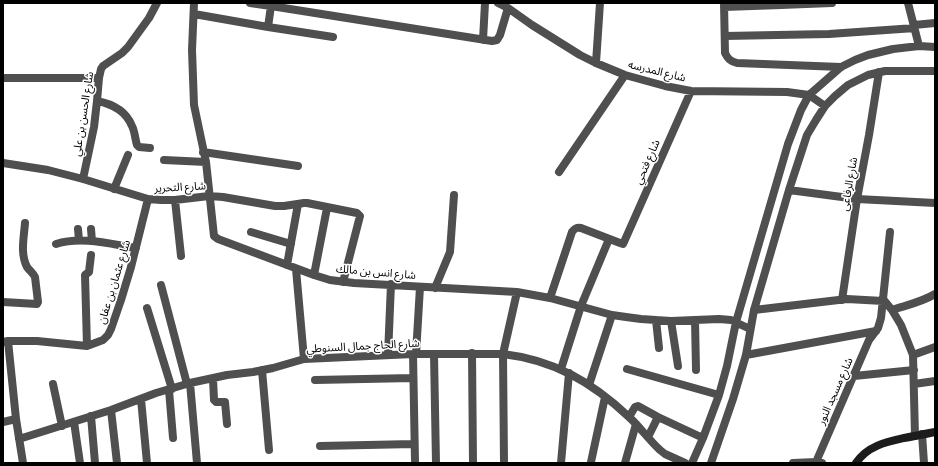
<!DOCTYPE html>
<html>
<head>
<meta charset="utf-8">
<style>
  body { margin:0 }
  #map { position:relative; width:938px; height:466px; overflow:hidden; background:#fff; font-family:Commissioner,sans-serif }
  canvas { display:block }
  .frame { position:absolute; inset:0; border:4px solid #000; pointer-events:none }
</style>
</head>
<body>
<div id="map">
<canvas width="938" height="466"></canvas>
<div class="frame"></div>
</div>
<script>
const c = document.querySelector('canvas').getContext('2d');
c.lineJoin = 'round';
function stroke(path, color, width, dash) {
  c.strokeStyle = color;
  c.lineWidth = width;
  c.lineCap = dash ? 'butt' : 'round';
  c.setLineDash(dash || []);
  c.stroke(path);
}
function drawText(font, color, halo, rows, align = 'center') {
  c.font = font + ' Commissioner,"Noto Sans Arabic",sans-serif';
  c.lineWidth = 3;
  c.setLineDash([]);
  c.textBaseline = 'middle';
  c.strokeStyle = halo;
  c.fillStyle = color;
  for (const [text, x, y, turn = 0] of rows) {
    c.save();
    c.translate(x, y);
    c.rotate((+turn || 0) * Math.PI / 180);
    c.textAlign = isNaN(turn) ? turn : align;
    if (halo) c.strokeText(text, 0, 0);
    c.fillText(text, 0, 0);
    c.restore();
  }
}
const street = new Path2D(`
  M 194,3 L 192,50 L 194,105 L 206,162 L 214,236 L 218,239 L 314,275 L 330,280 L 354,283 L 517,292 L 550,298 L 612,315 L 626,317 L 641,319 L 671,321 L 719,319 L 731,320 L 750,329
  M 250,3 L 271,6
  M 498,3 L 508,8 L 532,25 L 580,55 L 596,63 L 625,75 L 665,86 L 691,91 L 787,92 L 809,95 L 825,106
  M 724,3 L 725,53 C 728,59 730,61 737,63 L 841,67
  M 908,3 L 919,46
  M 724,7 L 781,5 L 832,3
  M 194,14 L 268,27 L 271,6 L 492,41 L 497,40 L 500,35 L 508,8
  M 914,25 L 935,23
  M 268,27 L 333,37
  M 725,36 L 829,34 L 915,28
  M 483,40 L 485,3
  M 596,63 L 600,3
  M 3,78 L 99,78
  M 97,101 C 113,104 126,111 132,126 C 135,132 135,139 137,145 L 139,147 L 150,148
  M 203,152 L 298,166
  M 164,160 L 206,162
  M 3,163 L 48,170 L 83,179 L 148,199 L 161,200 L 175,200 L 209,196 L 223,197 L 275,206 L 284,206 L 304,203 L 307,203 L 357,213 L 360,216 L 343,282
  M 559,172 L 625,75
  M 83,179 L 94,127 L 97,101 L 99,78 L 101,69 L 103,66 L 122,53 L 128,47 L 149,18 L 157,3
  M 114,189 L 128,155
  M 789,190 L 857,199 L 935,203
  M 175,200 L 181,256
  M 78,229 L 79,240
  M 91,229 L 92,241
  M 251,232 L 291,244
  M 56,244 C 82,236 110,244 136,248
  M 287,265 L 298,204
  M 296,269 L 304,359
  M 314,275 L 327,208
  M 161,285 L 187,384
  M 435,288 L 450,252 L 454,195
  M 550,298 L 572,232 C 575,228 577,227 581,228 L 620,243 L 623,244 L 624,242 L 691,91
  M 883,299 L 892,310 L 901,325 L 913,355 L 915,436
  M 842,300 L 857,199 L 869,135 L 879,72
  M 3,302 L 37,304 L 38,302 L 35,277 C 33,273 30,271 27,267 C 20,254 24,237 25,223
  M 147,308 L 172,389
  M 754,310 L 847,299 L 883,301
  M 892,310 C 907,305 922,302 935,294
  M 656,320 L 659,348
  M 695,320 L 696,370
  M 671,321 L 678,366
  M 8,341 L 16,419 L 23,463
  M 3,342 L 8,341 L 37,341 L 87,346 L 103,340 L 108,335 L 111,329 L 121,300 L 131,267 L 148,199
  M 87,346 L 85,275 L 89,272 L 91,255
  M 472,353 L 473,463
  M 413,354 L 415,461
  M 416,354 L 420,287
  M 434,354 L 436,463
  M 388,355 L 391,284
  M 746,355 L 876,331
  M 913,355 L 935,347
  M 561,369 L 581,306 L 609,239
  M 627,369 L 719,395
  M 262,370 L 269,450
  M 854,376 L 914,370
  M 213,378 L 214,400 L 216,402 L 225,402 L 227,424
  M 315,380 L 413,378
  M 190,383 L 197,463
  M 53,384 L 62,426
  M 914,384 L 935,381
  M 589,385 L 612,315
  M 169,390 L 173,438
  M 141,399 L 147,463
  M 111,410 L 117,463
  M 91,416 L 95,463
  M 629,417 L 635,407 L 638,406 L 658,417 L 703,438
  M 3,422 L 16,419
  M 74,422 L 80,463
  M 922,434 L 924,463
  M 648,437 L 658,417
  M 19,439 L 111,410 L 156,393 L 190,383 L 227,375 L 253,372 L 273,368 L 304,359 L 413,354 L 503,354 C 554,360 592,382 629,417 C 640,427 649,440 660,450 L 665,454 L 685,463
  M 320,446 L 414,444
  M 591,462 L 605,397
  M 816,462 L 869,340 L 878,328 L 881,318 L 890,232
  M 504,463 L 503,354 L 517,292
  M 561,463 L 569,373
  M 625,463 L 636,424
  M 692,463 L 703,438 L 719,395 L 727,366 L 736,322 L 788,144 L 801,110 L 809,95 L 841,67 L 855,60 L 868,55 L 893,49 L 919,46 L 935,47
  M 711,463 L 733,399 L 746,355 L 754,310 L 789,190 L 807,135 L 816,120 L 825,106 L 835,96 L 848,85 L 868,75 L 885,71 L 935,71
  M 793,463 L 816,462 L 822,463`);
const secondary = new Path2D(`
  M 856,463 C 867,446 886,442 904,438 C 915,436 925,434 935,432`);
const streetNames = [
  ["شارع المدرسه",657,71,14],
  ["شارع الحسن بن علي",83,114,-81],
  ["شارع فتحي",647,162,-66],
  ["شارع الرفاعى",849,184,-80],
  ["شارع التحرير",180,187,-3],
  ["شارع انس بن مالك",376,272,5],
  ["شارع عثمان بن عفان",114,282,-73],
  ["شارع الحاج جمال السنوطي",363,346,-3],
  ["شارع مسجد النور",835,391,-66]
];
stroke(street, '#4f4f4f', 8);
stroke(secondary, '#1c1c1c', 8);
drawText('11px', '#000', '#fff', streetNames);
</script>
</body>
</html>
